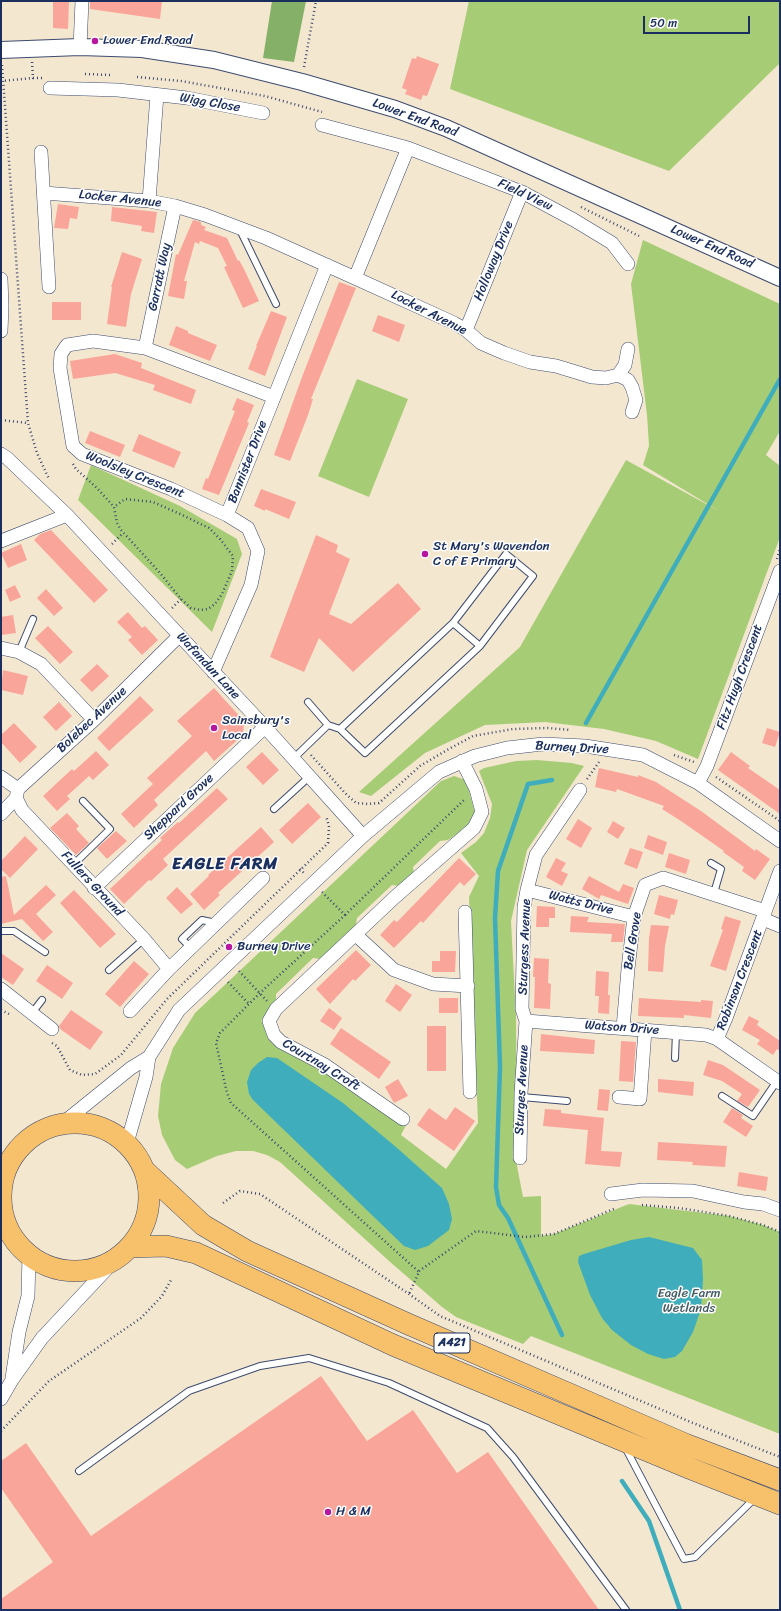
<!DOCTYPE html>
<style>
body{margin:0}
#map{position:relative;width:781px;height:1611px;overflow:hidden;background:#f4e7d0;font-family:Sriracha,sans-serif}
canvas{display:block}
.frame{position:absolute;inset:0;border:2px solid #1b2f5e;pointer-events:none}
.scale{position:absolute;left:643px;top:16px;width:107px;height:18px;box-sizing:border-box;border:2px solid #1b2f5e;border-top:0;padding-left:5px;font-size:12px;line-height:14px;white-space:nowrap;color:#1b2f5e;-webkit-text-stroke:3px #fff;paint-order:stroke}
</style>
<div id="map">
<canvas width="781" height="1611"></canvas>
<div class="frame"></div>
<div class="scale">50 m</div>
</div>
<script>
const ctx = document.querySelector('canvas').getContext('2d');
ctx.lineJoin = 'round';
function fill(path, color) { ctx.fillStyle = color; ctx.fill(path, 'evenodd'); }
const poly = rows => new Path2D(rows.map(r => 'M' + r).join(''));
function strokePath(path, color, width, dash) { ctx.strokeStyle = color; ctx.lineWidth = width; ctx.lineCap = dash ? 'butt' : 'round'; ctx.setLineDash(dash || []); ctx.stroke(path); }
function write(font, color, halo, rows, align = 'center') {
  ctx.font = font + ' Sriracha,sans-serif'; ctx.lineWidth = 3; ctx.setLineDash([]); ctx.textBaseline = 'middle'; ctx.strokeStyle = halo; ctx.fillStyle = color; for (const [text, x, y, turn = 0] of rows) {
    ctx.save(); ctx.translate(x, y); ctx.rotate((+turn || 0) * Math.PI / 180); ctx.textAlign = isNaN(turn) ? turn : align; if (halo) ctx.strokeText(text, 0, 0); ctx.fillText(text, 0, 0); ctx.restore();
  }
}
fill(poly([
 [469,1,780,1,780,63,669,171,450,89],
 [643,240,780,304,780,431,766,455,780,466,780,537,698,759,656,741,604,729,545,722,485,725,425,753,371,796,359,792,520,647,626,460,719,511,643,465,649,446,647,415,631,284],
 [357,379,408,399,369,497,318,476],
 [91,465,180,506,237,539,242,554,212,632,78,500],
 [537,760,572,763,584,766,527,850,511,921,516,1017,517,1166,523,1197,541,1196,541,1236,554,1234,629,1204,729,1216,763,1225,780,1232,780,1434,531,1336,523,1344,456,1317,442,1307,389,1261,280,1162,267,1155,253,1151,236,1151,217,1156,187,1169,175,1160,162,1135,158,1116,161,1084,173,1048,195,1013,441,781,454,776,466,780,475,813,466,828,448,840,440,841,413,867,414,873,399,886,392,885,357,918,355,930,321,959,313,958,276,994,276,1002,261,1021,277,1028,284,1036,349,1074,410,1117,401,1135,446,1169,478,1123,469,897,479,876,461,853,476,842,484,833,490,818,492,804,479,771,484,768,516,761]
]), '#a7cc76');
fill(poly([
 [272,1,306,1,294,62,263,58]
]), '#85b067');
fill(poly([
 [267,1057,277,1058,343,1103,396,1147,442,1188,449,1204,452,1219,449,1230,428,1246,415,1250,404,1246,253,1100,249,1094,247,1082,251,1070,258,1063],
 [649,1237,693,1248,702,1260,703,1280,701,1309,693,1332,682,1351,675,1357,664,1359,648,1354,631,1345,612,1330,602,1318,590,1295,578,1262,579,1256,584,1254,631,1240]
]), '#3fadbb');
strokePath(poly([
 [586,723,780,379],
 [552,780,528,784,498,871,495,918,500,1067,496,1187,499,1205,508,1218,562,1335],
 [622,1481,649,1521,680,1610]
]), '#3fadbb', 4.5);
fill(poly([
 [53,1,69,1,68,29,53,28],
 [90,1,162,1,160,19,90,9],
 [417,56,439,64,427,96,423,95,421,100,405,94,407,90,402,88,412,58,416,59],
 [58,204,79,207,77,219,70,218,68,229,54,228],
 [112,207,157,212,154,233,141,231,142,226,111,221],
 [193,220,201,222,201,225,206,227,204,230,227,238,238,261,239,260,244,269,259,301,243,308,224,267,227,266,218,248,200,241,199,244,195,242,184,281,187,281,184,299,168,296,176,254,178,255],
 [122,252,142,259,131,294,126,327,107,324,112,287,111,287],
 [339,282,356,288,311,399,313,399,308,415,290,461,274,455,302,377],
 [52,302,81,302,81,320,52,320],
 [271,311,287,317,265,376,248,369,257,346,256,346],
 [378,315,405,325,399,342,372,331],
 [176,326,188,331,188,333,217,345,210,361,169,345],
 [115,354,142,363,141,368,196,390,191,404,153,390,155,385,115,373,73,379,70,361],
 [237,398,254,405,247,422,249,423,219,495,202,489,206,478,208,479,235,411,232,410],
 [90,431,125,445,120,457,85,443],
 [139,434,181,452,174,468,132,451],
 [261,489,296,502,289,519,265,509,265,511,254,506],
 [51,530,108,590,94,603,34,540,40,534],
 [316,535,338,545,336,552,350,559,329,614,351,624,398,583,421,609,353,672,319,638,304,672,270,657],
 [21,544,27,560,8,568,1,553],
 [15,585,21,597,10,602,5,590],
 [46,589,63,608,54,616,37,598],
 [128,612,142,628,145,626,158,640,142,655,128,640,132,637,117,622],
 [13,615,16,633,1,635,1,617],
 [48,626,73,652,60,664,35,638],
 [97,664,109,676,92,692,80,680],
 [3,670,28,676,23,695,1,690],
 [214,688,244,721,243,735,214,761,206,751,154,800,158,805,134,828,121,814,153,784,147,778,192,736,177,721],
 [140,696,154,710,109,751,97,738],
 [59,702,72,716,56,731,43,717],
 [14,723,37,747,20,763,1,742,1,735],
 [767,728,780,732,775,747,762,743],
 [96,751,109,765,93,780,89,776,67,796,70,799,57,811,43,796,72,769,74,771],
 [262,752,279,770,263,785,246,767],
 [731,752,750,766,748,768,780,790,780,814,718,770],
 [599,768,638,777,638,775,656,782,701,811,755,851,756,849,770,859,755,880,742,871,744,867,723,852,724,851,681,821,662,809,664,806,617,789,616,792,595,787],
 [217,788,228,799,163,859,168,865,151,881,149,880,124,904,110,889,162,840,160,838,178,822,179,823],
 [308,803,321,817,292,844,279,830],
 [67,813,79,826,76,829,89,843,76,855,50,828],
 [578,819,592,828,581,848,566,839],
 [613,821,625,828,618,839,607,832],
 [261,827,274,842,218,893,220,895,204,910,190,894,209,876,208,875],
 [116,831,127,841,107,859,97,848],
 [648,835,667,842,663,855,644,848],
 [25,836,38,849,10,878,1,869,1,861],
 [630,848,643,852,637,869,624,864],
 [669,853,690,860,686,874,665,867],
 [459,858,476,874,464,886,460,882,423,923,421,921,394,948,380,935,394,920,397,922],
 [556,858,566,863,561,871,568,874,562,886,546,877],
 [6,876,14,915,46,885,56,895,36,914,53,932,43,941,22,919,1,924,1,877],
 [589,876,619,892,623,884,634,888,628,904,601,895,599,899,582,889],
 [177,887,193,904,181,914,166,898],
 [74,890,116,934,100,948,60,903],
 [659,895,678,900,674,915,671,914,670,919,654,914],
 [537,906,555,907,555,918,549,918,549,927,536,927],
 [571,916,589,917,587,922,625,924,623,942,611,942,612,934,570,932],
 [725,916,741,921,726,971,710,966,723,930,721,929],
 [651,925,669,926,665,946,663,972,648,971,649,938],
 [356,950,371,965,355,981,353,979,330,1004,316,989],
 [440,951,456,951,455,972,432,972,432,961,440,961],
 [1,953,24,969,13,985,1,977],
 [534,958,549,959,548,983,551,984,550,1009,534,1008,535,977,533,977],
 [134,961,149,974,120,1007,105,994],
 [47,965,73,983,62,999,36,981],
 [596,971,609,972,608,995,610,995,609,1014,598,1013,599,996,595,996],
 [396,984,412,995,400,1012,385,1001],
 [439,998,458,998,458,1013,439,1013],
 [639,998,701,1002,701,1000,713,1001,711,1018,684,1015,684,1018,638,1016],
 [329,1008,342,1018,334,1030,320,1021],
 [71,1010,103,1032,90,1050,60,1029,59,1026],
 [749,1016,759,1021,757,1025,780,1041,780,1051,777,1049,773,1055,757,1044,760,1040,742,1030],
 [427,1026,446,1026,446,1071,427,1071],
 [341,1028,391,1062,379,1079,330,1044],
 [541,1034,595,1040,594,1054,540,1051],
 [621,1041,636,1042,633,1082,619,1081],
 [708,1060,723,1065,760,1090,748,1107,737,1101,742,1094,722,1081,703,1075],
 [398,1079,408,1096,394,1103,385,1087],
 [658,1079,694,1082,693,1096,658,1092],
 [599,1089,610,1090,608,1111,597,1110],
 [455,1107,475,1121,454,1151,417,1125,429,1108,446,1120],
 [732,1108,743,1115,741,1118,753,1126,746,1137,723,1122],
 [545,1109,561,1110,561,1113,604,1118,601,1151,622,1152,620,1167,585,1164,588,1130,543,1126],
 [658,1142,727,1146,725,1167,692,1165,693,1162,657,1160],
 [739,1172,768,1177,766,1191,737,1186],
 [321,1376,367,1441,413,1410,457,1473,488,1452,599,1610,1,1610,1,1599,53,1562,1,1488,1,1461,26,1443,91,1536]
]), '#faa599');
const service = poly([
 [240,230,276,304],
 [453,623,480,646],
 [19,652,33,619],
 [308,702,328,725,340,729,365,753,480,646,533,576,506,554,453,623,340,729],
 [293,759,328,725],
 [274,809,309,777],
 [711,863,721,869,714,893],
 [73,865,110,829,83,801],
 [1,931,14,931,45,952],
 [191,948,182,939,202,920,216,923],
 [109,970,144,939],
 [32,1013,42,1000],
 [675,1058,676,1032],
 [722,1096,753,1116,777,1081],
 [522,1097,567,1101],
 [625,1447,684,1559,695,1557,755,1498],
 [79,1471,189,1391,260,1366,309,1358,389,1383,487,1428,513,1457,626,1610]
]);
const minor = poly([
 [80,47,82,1],
 [50,88,118,90,187,98,263,113],
 [322,125,408,148,522,192,574,220,612,243,628,264],
 [41,152,49,287],
 [44,193,149,201,175,206,205,215,266,238,355,278,454,323,466,330,481,343,504,353,530,362,556,366,592,377,606,378,618,375,625,365,628,349],
 [149,201,157,95],
 [355,278,408,148],
 [1,279,2,307,1,331],
 [466,330,522,192],
 [145,348,175,206],
 [618,375,628,380,632,387,636,400,632,412],
 [1,454,7,458,67,515],
 [227,515,327,265],
 [1,541,67,515,265,727,363,836],
 [1,648,19,652,41,664,94,720],
 [213,672,251,585,258,551,248,528,227,515,171,489,82,454,73,446,60,368,61,354,67,345,93,341,145,348,274,397],
 [1,777,18,789,94,720,179,636],
 [698,783,707,766,780,571],
 [18,789,16,798,22,810,144,939,169,969],
 [1,814,16,798],
 [94,888,265,727],
 [527,890,634,917],
 [465,912,470,1092],
 [763,919,780,926],
 [356,935,394,970,433,984,468,986],
 [1,989,52,1029],
 [130,1011,169,969,263,878],
 [526,1021,706,1035,717,1039,780,1083],
 [623,1028,628,969,634,917,645,885,663,878,765,911],
 [717,1039,726,1018,780,871],
 [619,1097,640,1099,645,1030],
 [403,1119,325,1065,281,1042,274,1035,269,1021,276,1009,395,897,474,828,482,812,476,789,462,761],
 [63,1123,131,1068,149,1057,179,1010,363,836,439,772,475,756,507,748,543,744,585,746,643,755,698,783,780,841],
 [127,1143,146,1077,149,1057],
 [520,1158,521,1093,526,1021,522,1009,524,907,527,890,536,855,580,790],
 [611,1194,643,1190,693,1191,744,1202,763,1204,780,1210],
 [12,1378,19,1332,28,1296,29,1255],
 [1,1399,12,1380,42,1338,117,1258]
]);
const tertiary = poly([
 [1,50,80,47,142,49,214,60,302,82,395,109,446,128,780,278]
]);
const trunk = poly([
 '1 1197a74 74 0 1 1 148 0a74 74 0 1 1-148 0Z',
 [145,1171,203,1225,247,1251,408,1324,685,1444,780,1480],
 [130,1247,166,1246,196,1253,393,1345,689,1468,780,1504]
]);
strokePath(service, '#3c4b6f', 8);
strokePath(minor, '#3c4b6f', 14);
strokePath(tertiary, '#3c4b6f', 18);
strokePath(trunk, '#3c4b6f', 22);
strokePath(poly([
 [32,62,33,78,42,78],
 [2,65,28,423,37,453,49,479],
 [304,67,316,1],
 [85,74,110,75],
 [137,77,181,81,265,96,322,112],
 [1,81,33,78],
 [581,207,639,236],
 [1,420,28,423],
 [73,464,76,469,98,489,114,507,117,523,121,530,160,573,181,599,191,608,200,610,208,609,215,604,222,594,232,571,233,556,220,539,209,528,180,514,153,502,125,499,114,507],
 [112,544,123,533],
 [777,559,780,549],
 [172,608,181,599],
 [311,755,345,793,356,803,368,804,379,803,420,766,447,750,473,736,513,729,548,728,571,730],
 [674,755,694,762],
 [716,777,780,821],
 [587,779,599,762],
 [300,869,305,874],
 [322,892,345,915,261,992,220,1033,216,1043,227,1093,231,1103,419,1272,409,1294],
 [345,915,465,799],
 [239,971,267,1001],
 [228,982,250,1005],
 [1,1010,9,1014],
 [52,1043,57,1046,70,1070,82,1075,95,1074,121,1055,167,999,328,843,329,826,326,816],
 [223,1203,240,1191,260,1194,409,1294,440,1316,693,1423,780,1457],
 [642,1205,679,1208,729,1216,763,1225,780,1232],
 [419,1271,476,1231,525,1237,554,1234,616,1208],
 [1,1431,49,1381,141,1318,162,1296,171,1280]
]), '#3c4b6f', 2.5, [1, 3]);
strokePath(service, '#fff', 6);
strokePath(minor, '#fff', 13);
strokePath(tertiary, '#fff', 16);
strokePath(trunk, '#f7c06b', 21);
for (const [x, y, r, color] of [
 [95,41,4,"#b5179e"],
 [425,554,4,"#b5179e"],
 [214,728,4,"#b5179e"],
 [229,947,4,"#b5179e"],
 [328,1512,4,"#b5179e"]
]) { const dot = new Path2D(); dot.arc(x, y, r, 0, 2 * Math.PI); ctx.fillStyle = color; ctx.fill(dot); strokePath(dot, '#fff', 1.5); }
for (const [x, y, w] of [
 [452,1343,36]
]) { const box = new Path2D(); box.roundRect(x - w / 2, y - 10, w, 20, 3); ctx.fillStyle = '#fff'; ctx.fill(box); strokePath(box, '#1b2f5e', 1); }
write('bold 12px', '#1b2f5e', null, [
 ["A421",452,1343]
]);
write('13px', '#1b2f5e', '#fff', [
 ["Lower End Road",103,41],
 ["St Mary's Wavendon",433,547],
 ["C of E Primary",433,562],
 ["Sainsbury's",222,721],
 ["Local",222,736],
 ["Burney Drive",237,947],
 ["H & M",336,1512]
], 'left');
write('13px', '#1b2f5e', '#fff', [
 ["Wigg Close",210,103,10],
 ["Lower End Road",415,118,20],
 ["Field View",525,195,25],
 ["Locker Avenue",120,199,6],
 ["Lower End Road",712,247,24],
 ["Holloway Drive",494,261,-68],
 ["Garratt Way",160,277,-78],
 ["Locker Avenue",429,313,27],
 ["Bannister Drive",248,462,-69],
 ["Woolsley Crescent",135,475,22],
 ["Wafandun Lane",208,666,47],
 ["Fitz Hugh Crescent",740,677,-70],
 ["Bolebec Avenue",92,720,-43],
 ["Burney Drive",572,748,3],
 ["Sheppard Grove",179,807,-43],
 ["Fullers Ground",92,884,47],
 ["Watts Drive",581,903,14],
 ["Bell Grove",633,941,-81],
 ["Sturgess Avenue",525,947,-88],
 ["Robinson Crescent",740,980,-69],
 ["Watson Drive",622,1028,4],
 ["Courtnay Croft",321,1065,31],
 ["Sturges Avenue",522,1090,-87]
]);
write('13px', '#455e65', '#fff', [
 ["Eagle Farm",689,1294],
 ["Wetlands",689,1309]
]);
ctx.letterSpacing = '1px';
write('bold 17px', '#1b2f5e', '#fff', [
 ["EAGLE FARM",225,865]
]);
ctx.letterSpacing = '0px';
</script>
